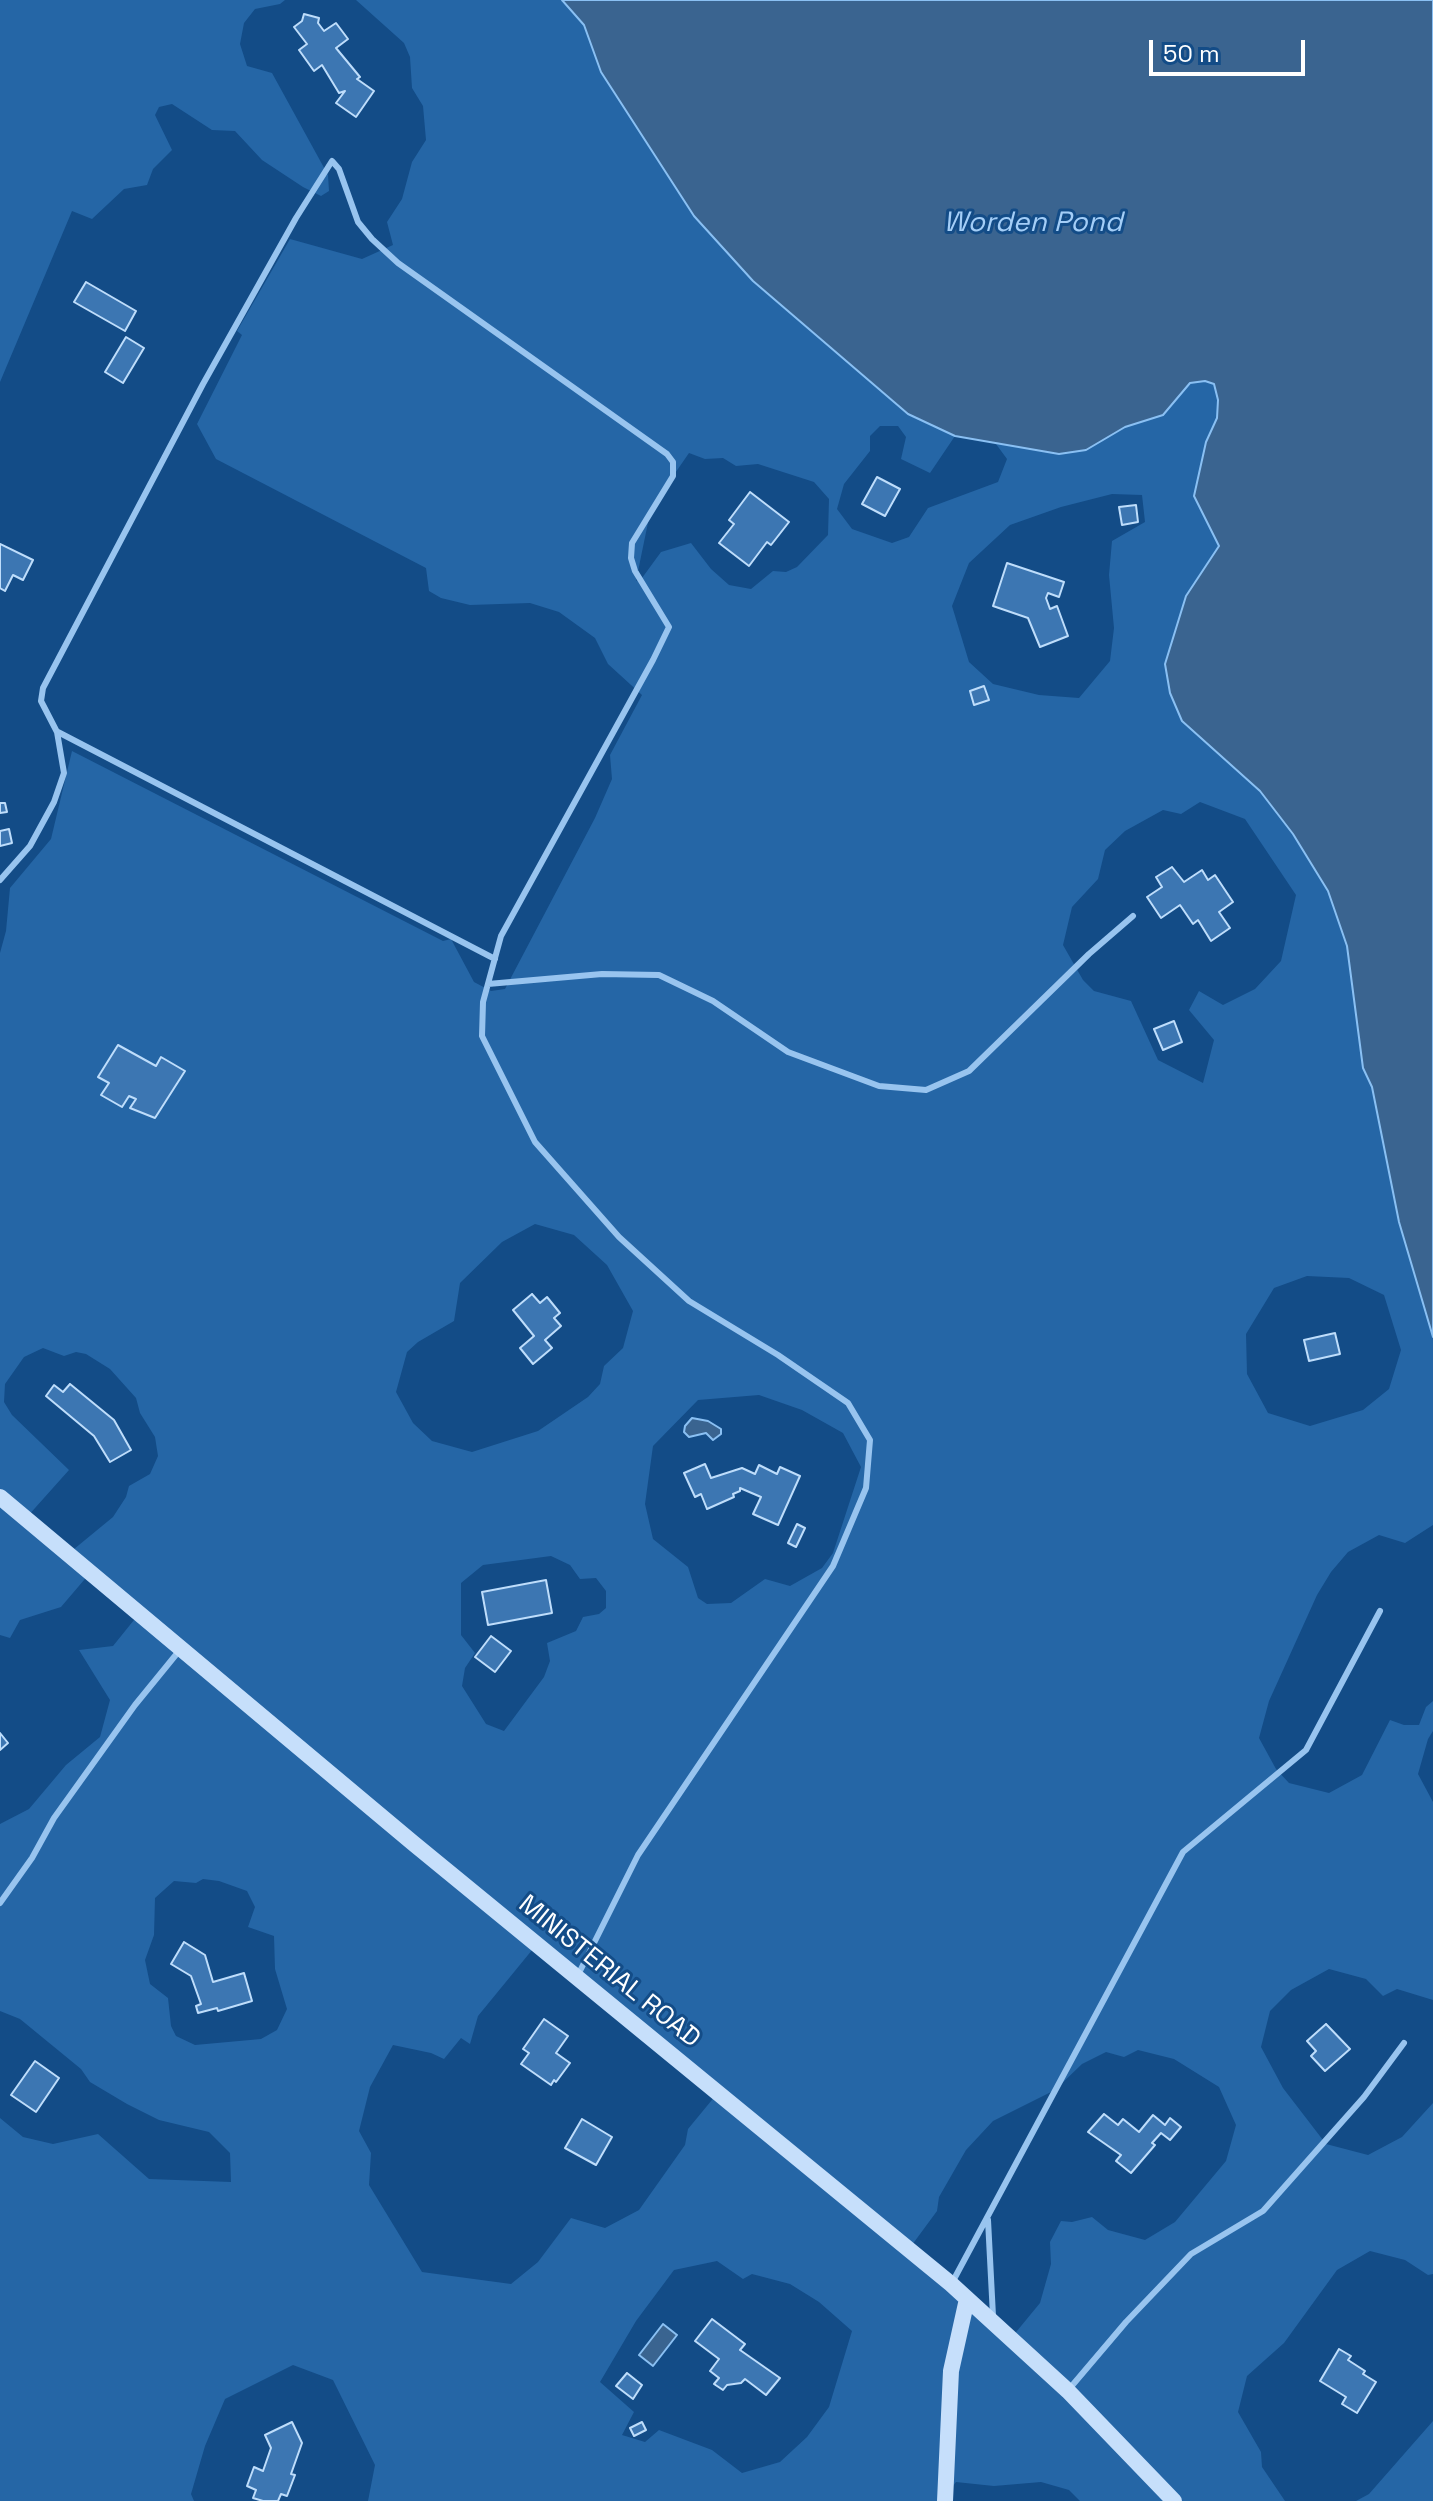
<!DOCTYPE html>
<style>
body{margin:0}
#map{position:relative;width:1433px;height:2501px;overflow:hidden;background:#134c87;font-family:"Space Grotesk",sans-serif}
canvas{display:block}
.scale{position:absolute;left:1149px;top:40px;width:156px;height:36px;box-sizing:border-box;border:4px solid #fff;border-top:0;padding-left:10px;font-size:24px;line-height:28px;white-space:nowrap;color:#fff;-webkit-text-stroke:6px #134c87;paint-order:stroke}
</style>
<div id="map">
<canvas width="1433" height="2501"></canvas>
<div class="scale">50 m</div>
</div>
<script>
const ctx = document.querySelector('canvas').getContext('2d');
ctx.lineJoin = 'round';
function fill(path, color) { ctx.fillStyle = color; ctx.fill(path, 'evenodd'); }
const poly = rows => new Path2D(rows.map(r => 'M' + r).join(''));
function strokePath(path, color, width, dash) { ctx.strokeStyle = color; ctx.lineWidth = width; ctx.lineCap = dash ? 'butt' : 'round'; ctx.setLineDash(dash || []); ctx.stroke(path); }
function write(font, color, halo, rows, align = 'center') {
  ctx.font = font + ' "Space Grotesk",sans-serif'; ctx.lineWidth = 6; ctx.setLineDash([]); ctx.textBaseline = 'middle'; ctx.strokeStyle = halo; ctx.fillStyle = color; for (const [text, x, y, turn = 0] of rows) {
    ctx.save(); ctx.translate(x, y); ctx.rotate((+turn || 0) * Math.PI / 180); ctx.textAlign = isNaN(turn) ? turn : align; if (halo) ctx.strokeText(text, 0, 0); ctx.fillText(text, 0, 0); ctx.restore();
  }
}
fill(poly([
 [0,0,285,0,280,4,255,9,244,23,240,44,247,66,272,73,328,175,329,191,321,196,303,187,262,160,235,131,212,130,172,104,159,107,155,115,172,150,153,169,147,185,124,189,92,219,72,211,0,382],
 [356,0,562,0,584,25,601,72,694,216,753,281,908,414,955,436,930,473,901,459,906,437,898,426,880,426,870,436,870,451,844,484,837,509,852,529,892,543,909,537,928,508,998,482,1007,459,996,444,1085,450,1125,427,1163,415,1190,383,1205,381,1214,384,1218,400,1217,418,1206,442,1194,496,1219,546,1186,596,1165,664,1182,721,1260,791,1293,834,1328,891,1347,946,1363,1068,1372,1087,1399,1222,1433,1337,1433,1525,1405,1543,1379,1535,1348,1552,1331,1572,1317,1595,1269,1701,1259,1738,1276,1769,1289,1783,1329,1793,1362,1775,1390,1720,1404,1725,1419,1725,1426,1707,1433,1701,1433,1731,1428,1739,1418,1774,1433,1802,1433,2000,1397,1989,1383,1996,1366,1979,1329,1969,1291,1990,1270,2011,1261,2047,1283,2088,1326,2144,1368,2155,1402,2137,1433,2103,1433,2274,1428,2275,1405,2260,1370,2251,1337,2270,1284,2343,1247,2376,1238,2412,1261,2452,1262,2467,1285,2501,1080,2501,1069,2490,1041,2482,994,2486,956,2482,953,2486,951,2501,368,2501,375,2465,333,2380,293,2365,225,2399,205,2446,191,2494,194,2501,0,2501,0,2118,23,2137,53,2144,98,2134,149,2179,231,2182,230,2153,209,2132,159,2120,127,2104,90,2082,81,2069,20,2019,0,2011,0,1824,29,1809,66,1765,100,1737,110,1700,79,1650,113,1646,138,1615,90,1573,61,1607,20,1620,10,1638,0,1635,0,953,6,931,10,888,51,839,72,751,443,941,451,939,474,982,491,991,505,989,595,818,612,779,610,755,642,695,608,664,595,638,559,612,530,603,470,605,441,598,429,591,426,568,216,459,197,424,242,335,237,331,290,239,362,259,393,245,387,222,402,199,412,162,426,140,423,106,412,88,410,57,404,43],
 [689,453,705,459,723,458,736,466,758,464,814,482,829,499,828,535,797,567,786,572,773,571,751,589,729,585,711,569,691,543,661,552,642,578,636,581,651,508],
 [1112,494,1142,495,1145,522,1112,541,1109,575,1114,628,1110,661,1079,698,1039,695,993,684,969,662,952,606,969,563,1010,525,1061,507],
 [1200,802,1245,819,1296,895,1281,961,1255,989,1223,1005,1199,991,1189,1010,1214,1040,1203,1083,1158,1060,1131,1001,1094,991,1083,980,1063,945,1072,907,1098,879,1105,850,1125,831,1163,810,1181,814],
 [535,1224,574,1235,607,1265,633,1311,623,1348,604,1366,600,1384,588,1397,538,1431,472,1452,432,1441,413,1423,396,1392,407,1352,418,1342,454,1321,460,1283,502,1242],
 [1307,1276,1349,1278,1384,1295,1401,1350,1389,1389,1363,1410,1310,1426,1268,1413,1247,1374,1246,1334,1274,1288],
 [43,1348,64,1356,76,1352,86,1354,110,1369,136,1398,140,1413,155,1437,158,1456,150,1474,129,1486,126,1497,113,1517,68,1554,27,1517,69,1470,12,1415,4,1402,5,1384,24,1357],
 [759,1395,802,1410,843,1433,861,1467,833,1553,822,1568,790,1586,765,1579,731,1603,707,1604,698,1598,688,1567,653,1539,645,1504,653,1446,698,1400],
 [551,1556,570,1565,580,1579,596,1578,606,1591,606,1608,599,1614,583,1617,576,1631,547,1643,550,1661,544,1677,504,1731,486,1724,462,1686,465,1668,475,1653,461,1635,461,1583,483,1565],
 [203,1879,219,1881,247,1891,255,1907,248,1927,274,1936,275,1969,287,2009,277,2030,261,2039,195,2045,176,2036,171,2026,168,1998,150,1984,145,1960,154,1935,155,1898,174,1881,196,1883],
 [537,1944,716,2095,688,2129,685,2145,639,2210,605,2228,571,2218,538,2262,511,2284,422,2272,369,2185,371,2153,359,2131,370,2087,393,2045,431,2053,444,2059,461,2038,470,2044,478,2016],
 [1138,2050,1174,2059,1219,2087,1236,2125,1226,2161,1175,2222,1145,2240,1108,2230,1092,2217,1072,2222,1061,2221,1050,2242,1051,2264,1040,2303,1012,2337,909,2249,937,2211,939,2197,966,2150,993,2121,1055,2090,1082,2064,1106,2052,1124,2057],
 [717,2261,743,2279,752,2274,790,2284,819,2302,852,2331,829,2407,807,2437,780,2462,742,2473,712,2450,659,2430,645,2442,622,2435,634,2412,600,2382,636,2321,674,2270],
 [1433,2421,1433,2501,1356,2501,1369,2494]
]), '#2566a6');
const water = poly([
 [562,0,1433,0,1433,1337,1399,1222,1372,1087,1363,1068,1347,946,1328,891,1293,834,1260,791,1182,721,1170,693,1165,664,1186,596,1219,546,1194,496,1206,442,1217,418,1218,400,1214,384,1205,381,1190,383,1163,415,1125,427,1086,450,1059,454,955,436,908,414,753,281,694,216,601,72,584,25,562,0],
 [692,1418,708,1421,721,1429,721,1434,713,1440,706,1433,689,1437,684,1432,685,1426,692,1418],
 [663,2324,677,2335,653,2366,639,2355,663,2324]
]);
fill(water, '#3a6490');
strokePath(water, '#8ac0f3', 2);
const building = poly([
 [304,14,319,18,318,23,324,31,336,23,348,39,336,48,360,77,357,79,374,91,356,117,336,103,345,91,339,93,322,65,314,71,299,50,307,44,294,27,302,21,304,14],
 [86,282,136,311,125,331,74,302,86,282],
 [126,337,144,348,123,383,105,372,126,337],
 [877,477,900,489,885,516,862,504,877,477],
 [750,492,789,522,771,545,767,542,749,566,719,543,734,524,729,520,750,492],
 [1136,505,1138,522,1122,525,1119,507,1136,505],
 [0,544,33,560,23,580,13,575,5,591,0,588,0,544],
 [1007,563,1064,582,1059,597,1048,593,1046,598,1050,609,1057,606,1068,636,1040,647,1028,618,993,606,1007,563],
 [984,686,989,700,974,705,970,691,984,686],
 [0,803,5,803,7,812,0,813,0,803],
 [9,829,12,843,0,846,0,831,9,829],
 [1172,867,1184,882,1202,870,1208,880,1215,875,1233,902,1219,912,1230,928,1211,941,1198,920,1193,924,1180,905,1161,918,1147,897,1162,887,1156,877,1172,867],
 [1174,1021,1182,1042,1163,1050,1154,1029,1174,1021],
 [118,1045,156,1066,161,1057,185,1071,155,1118,130,1108,136,1099,129,1096,122,1107,101,1095,109,1083,98,1077,118,1045],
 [532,1294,540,1303,547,1297,560,1313,554,1318,561,1326,545,1340,552,1348,533,1364,520,1348,534,1336,513,1310,532,1294],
 [1335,1333,1340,1354,1309,1361,1304,1340,1335,1333],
 [70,1384,114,1420,131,1450,110,1462,94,1436,46,1396,54,1385,63,1392,70,1384],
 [705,1464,711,1478,742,1468,755,1474,759,1465,777,1474,780,1467,800,1476,778,1525,753,1514,761,1497,740,1488,740,1491,733,1494,734,1497,707,1509,701,1494,695,1497,684,1473,705,1464],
 [797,1524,805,1528,796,1547,788,1543,797,1524],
 [546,1580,552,1613,488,1625,482,1592,546,1580],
 [491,1636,511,1651,495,1672,475,1657,491,1636],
 [0,1733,8,1743,0,1750,0,1733],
 [184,1942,205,1955,213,1982,244,1973,252,2001,218,2011,217,2008,198,2013,196,2006,201,2004,191,1976,171,1964,184,1942],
 [544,2019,568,2036,556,2053,570,2063,556,2082,554,2080,551,2085,521,2064,529,2053,523,2049,544,2019],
 [1326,2024,1350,2049,1325,2071,1311,2056,1316,2051,1307,2041,1326,2024],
 [35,2061,59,2078,36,2112,11,2095,35,2061],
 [1104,2114,1118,2125,1123,2119,1139,2132,1153,2115,1165,2125,1170,2118,1181,2127,1170,2140,1161,2133,1152,2143,1155,2145,1131,2173,1116,2161,1121,2155,1088,2132,1104,2114],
 [582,2119,612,2137,596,2165,565,2148,582,2119],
 [712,2319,745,2344,740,2350,780,2378,766,2395,745,2379,741,2383,727,2385,723,2390,714,2384,719,2378,710,2371,719,2359,695,2341,712,2319],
 [1339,2349,1351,2356,1348,2360,1365,2371,1363,2374,1376,2382,1357,2413,1342,2404,1346,2397,1320,2381,1339,2349],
 [627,2373,642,2385,633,2399,616,2386,627,2373],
 [292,2422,302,2443,291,2474,295,2475,287,2496,281,2494,278,2501,263,2501,253,2498,256,2490,247,2486,254,2467,263,2471,271,2448,265,2435,292,2422],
 [642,2422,646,2430,634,2436,630,2428,642,2422]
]);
fill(building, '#3c76b2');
strokePath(building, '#beddfb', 2);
strokePath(poly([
 [58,732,495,959],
 [0,880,30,846,54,802,64,773,57,732,41,701,43,688,203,384,296,218,332,161,339,169,358,222,372,239,398,263,667,454,673,462,673,476,632,543,631,558,635,571,669,627,653,660,501,936,483,1002,482,1036,535,1142,619,1237,689,1301,778,1355,848,1403,870,1440,866,1488,833,1566,638,1855,577,1977],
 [488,984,602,974,659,975,713,1001,788,1052,879,1086,926,1090,969,1071,1089,954,1133,916],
 [0,1903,32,1858,54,1818,135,1705,179,1651],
 [988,2220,993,2316],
 [953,2281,1183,1852,1306,1750,1380,1611],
 [1070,2388,1126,2322,1191,2254,1263,2211,1364,2097,1404,2043]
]), '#98c4ef', 6);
strokePath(poly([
 [0,1497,413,1843,951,2284,1068,2391,1174,2501],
 [945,2501,951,2371,967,2299]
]), '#c6dffb', 16);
write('26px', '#fff', '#134c87', [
 ["MINISTERIAL ROAD",609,1972,39]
]);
write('italic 28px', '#a4cef7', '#134c87', [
 ["Worden Pond",1033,223]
]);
</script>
